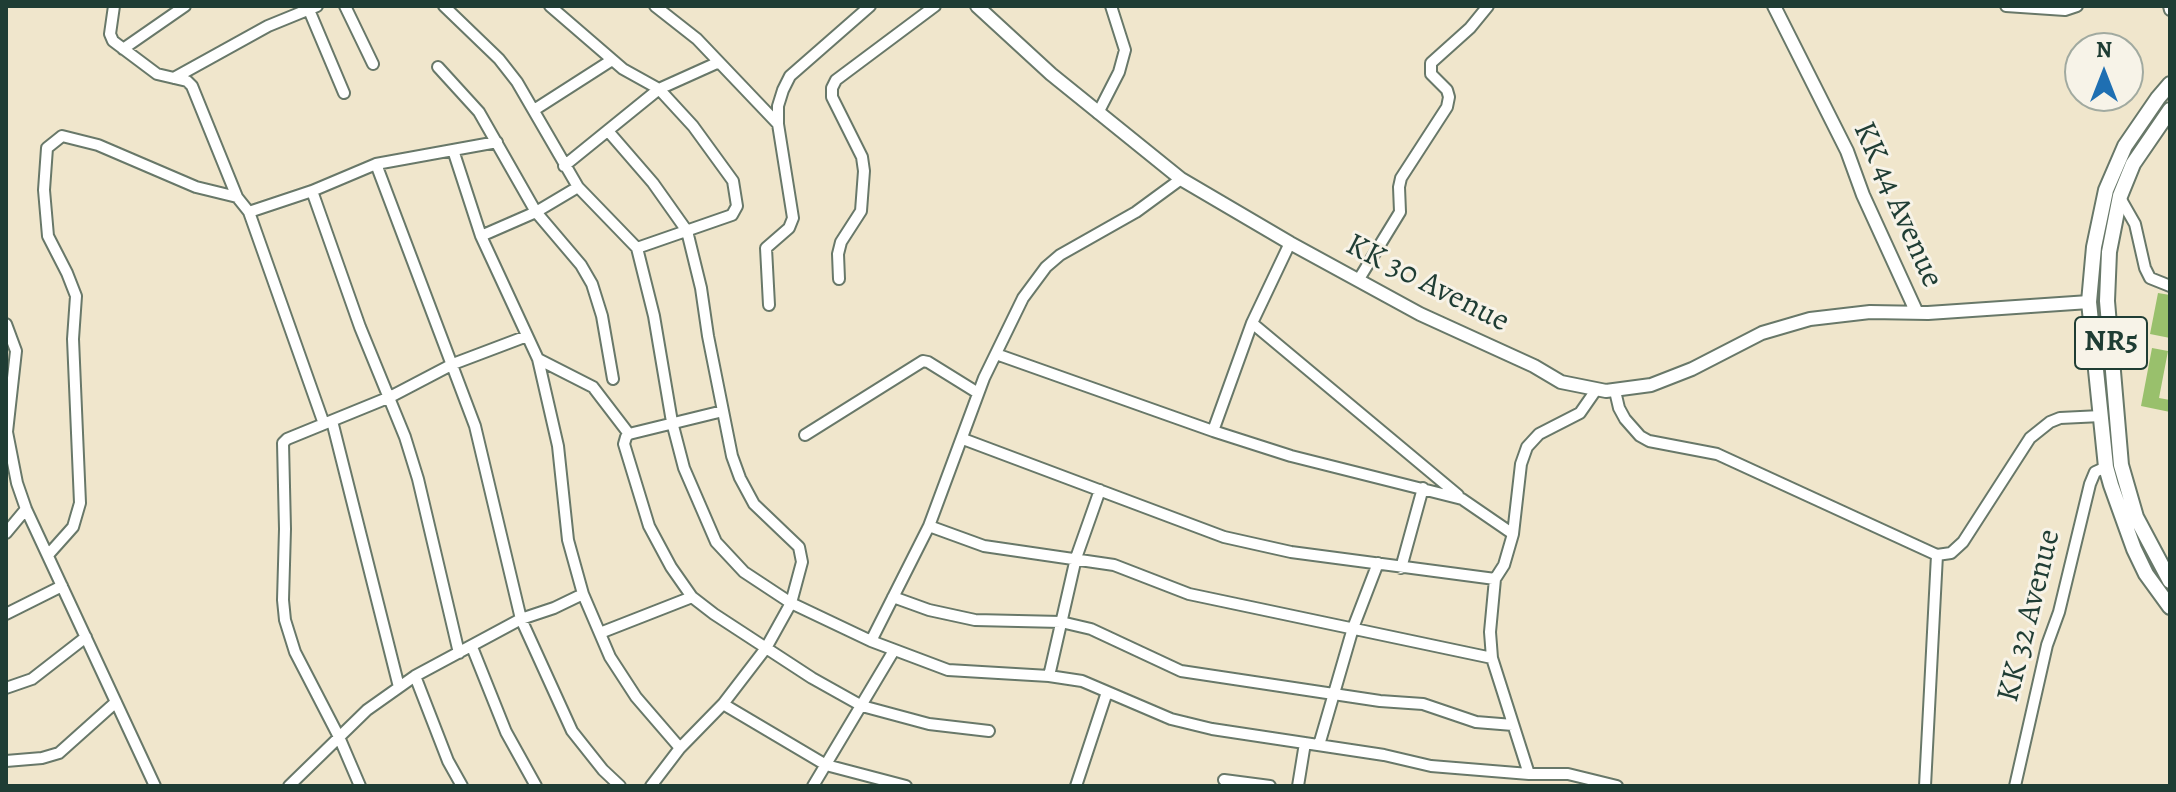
<!DOCTYPE html>
<style>
body{margin:0}
#map{position:relative;width:2176px;height:792px;overflow:hidden;background:#f0e6cc;font-family:Alegreya,serif}
canvas{display:block}
.frame{position:absolute;inset:0;border:8px solid #1f3d34;pointer-events:none}
.north{position:absolute;left:2064px;top:32px;width:80px;height:80px;box-sizing:border-box;background:#f7f3e8;border:2px solid #a1aaa0;border-radius:50%;rotate:0deg;font-size:22px;font-weight:700;line-height:32px;text-align:center;color:#1f3d34}
.north::after{content:'';display:block;margin:auto;width:28px;height:36px;background:#1f6fb2;clip-path:polygon(50% 0,100% 100%,50% 72%,0 100%)}
</style>
<div id="map">
<canvas width="2176" height="792"></canvas>
<div class="frame"></div>
<div class="north">N</div>
</div>
<script>
const ctx = document.querySelector('canvas').getContext('2d');
ctx.lineJoin = 'round';
function fill(path, color) { ctx.fillStyle = color; ctx.fill(path, 'evenodd'); }
const poly = rows => new Path2D(rows.map(r => 'M' + r).join(''));
function strokePath(path, color, width, dash) { ctx.strokeStyle = color; ctx.lineWidth = width; ctx.lineCap = dash ? 'butt' : 'round'; ctx.setLineDash(dash || []); ctx.stroke(path); }
function write(font, color, halo, rows, align = 'center') {
  ctx.font = font + ' Alegreya,serif'; ctx.lineWidth = 6; ctx.setLineDash([]); ctx.textBaseline = 'middle'; ctx.strokeStyle = halo; ctx.fillStyle = color; for (const [text, x, y, turn = 0] of rows) {
    ctx.save(); ctx.translate(x, y); ctx.rotate((+turn || 0) * Math.PI / 180); ctx.textAlign = isNaN(turn) ? turn : align; if (halo) ctx.strokeText(text, 0, 0); ctx.fillText(text, 0, 0); ctx.restore();
  }
}
fill(poly([
 [2158,293,2170,295,2170,338,2150,334],
 [2152,348,2168,351,2159,398,2170,400,2170,412,2141,406]
]), '#99c06c');
const minor = poly([
 [114,6,110,34,113,41,157,74,187,81,192,86,237,197,249,212,324,424],
 [345,6,373,64],
 [444,6,499,59,517,82,578,187,637,248,654,316,672,422,684,468,716,542,744,572,791,603,871,641,948,670,1049,676,1082,681,1171,719,1212,729,1384,755,1431,766,1529,774,1568,774,1617,786],
 [550,6,623,69,659,89,693,126,733,181,737,206,732,215,637,248],
 [655,6,697,39,778,124],
 [2006,6,2065,10,2077,6],
 [2169,6,2170,10],
 [309,10,344,93],
 [123,49,185,6],
 [438,67,479,112,536,212,581,265,592,284,602,316,613,379],
 [174,78,268,26,317,6],
 [534,110,612,60],
 [1098,113,1119,72,1125,50,1111,6],
 [608,131,653,183,687,231,701,288,708,336,732,456,740,478,754,504,799,547,802,562,791,603,766,648,723,704,680,748,651,786],
 [453,150,481,236,538,359,558,446,568,540,583,594,610,657,636,697,680,748],
 [376,164,475,426,521,619,572,731,603,770,620,786],
 [564,166,659,89,719,62],
 [312,191,360,327,405,437,418,479,459,653],
 [2119,196,2135,224,2145,268,2150,278,2170,286],
 [249,212,312,191,376,164,497,142],
 [481,236,536,212,578,187],
 [839,279,838,254,841,242,861,211,864,171,862,157,832,97,832,88,836,80,935,6],
 [1359,279,1400,212,1399,187,1401,178,1447,107,1449,97,1447,90,1431,74,1431,63,1470,28,1488,6],
 [769,305,766,248,789,228,793,218,778,124,778,106,783,90,790,76,870,6],
 [1252,323,1458,495],
 [6,324,16,351,7,432,17,483,26,509,155,786],
 [996,354,1213,431,1291,456,1462,499,1513,534],
 [538,359,593,387,629,434],
 [1615,391,1619,408,1625,419,1640,436,1649,441,1717,454,1937,555,1951,553,1963,542,2030,438,2050,422,2060,418,2101,416],
 [723,411,629,434,626,437,624,444,649,526,671,567,692,597,714,614,812,678,862,706,929,724,989,731],
 [332,421,399,687],
 [1213,431,1252,323,1290,243],
 [805,435,923,361,928,362,978,393],
 [963,439,1224,537,1291,552,1495,579],
 [929,526,984,546,1114,565,1189,594,1492,658],
 [6,533,26,509],
 [48,555,73,527,80,503,73,339,76,296,67,273,48,236,44,190,47,148,62,136,98,145,196,187,237,197],
 [1401,568,1423,488],
 [893,597,929,610,975,620,1061,622,1091,629,1181,671,1380,701,1423,704,1476,722,1513,725],
 [6,614,62,586],
 [600,633,692,597],
 [871,641,929,526,984,378,1023,298,1046,267,1060,255,1136,212,1181,179],
 [472,647,506,732,536,786],
 [415,676,448,761,462,786],
 [1049,676,1076,558,1100,490],
 [6,688,32,679,86,637],
 [723,704,826,765,906,786],
 [1319,745,1353,628,1378,563],
 [6,761,42,758,59,753,116,702],
 [1529,774,1492,658,1490,632,1495,579,1504,565,1513,534,1521,464,1527,447,1539,434,1580,413,1596,390],
 [1224,780,1270,786],
 [289,786,367,710,415,676,521,619,554,608,583,594],
 [360,786,339,737,295,652,285,620,283,600,285,529,283,443,287,439,390,397,453,364,527,336],
 [813,786,893,652],
 [1076,786,1107,692],
 [1298,786,1305,743],
 [1925,786,1937,555],
 [2015,786,2047,645,2059,612,2090,484,2095,472,2106,467]
]);
const major = poly([
 [977,6,1051,74,1181,179,1290,243,1420,314,1534,366,1561,382,1606,391,1651,385,1692,369,1762,333,1810,319,1870,312,1928,313,2089,302],
 [1774,6,1847,151,1863,195,1917,313]
]);
const highway = poly([
 [2170,84,2158,98,2125,146,2106,190,2094,247,2089,302,2106,467,2111,485,2134,549,2146,574,2170,607],
 [2170,110,2133,164,2120,196,2109,252,2107,301,2121,465,2136,517,2170,581]
]);
strokePath(minor, '#687869', 14);
strokePath(major, '#687869', 16);
strokePath(highway, '#687869', 18);
strokePath(minor, '#fff', 10);
strokePath(major, '#fff', 12);
strokePath(highway, '#fff', 14);
for (const [x, y, w] of [
 [2111,343,72]
]) { const box = new Path2D(); box.roundRect(x - w / 2, y - 26, w, 52, 6); ctx.fillStyle = '#f7f3e8'; ctx.fill(box); strokePath(box, '#1f3d34', 2); }
write('bold 30px', '#1f3d34', null, [
 ["NR5",2111,343]
]);
write('32px', '#1f3d34', '#f7f3e8', [
 ["KK 44 Avenue",1897,205,66],
 ["KK 30 Avenue",1427,284,27],
 ["KK 32 Avenue",2030,616,-76]
]);
</script>
